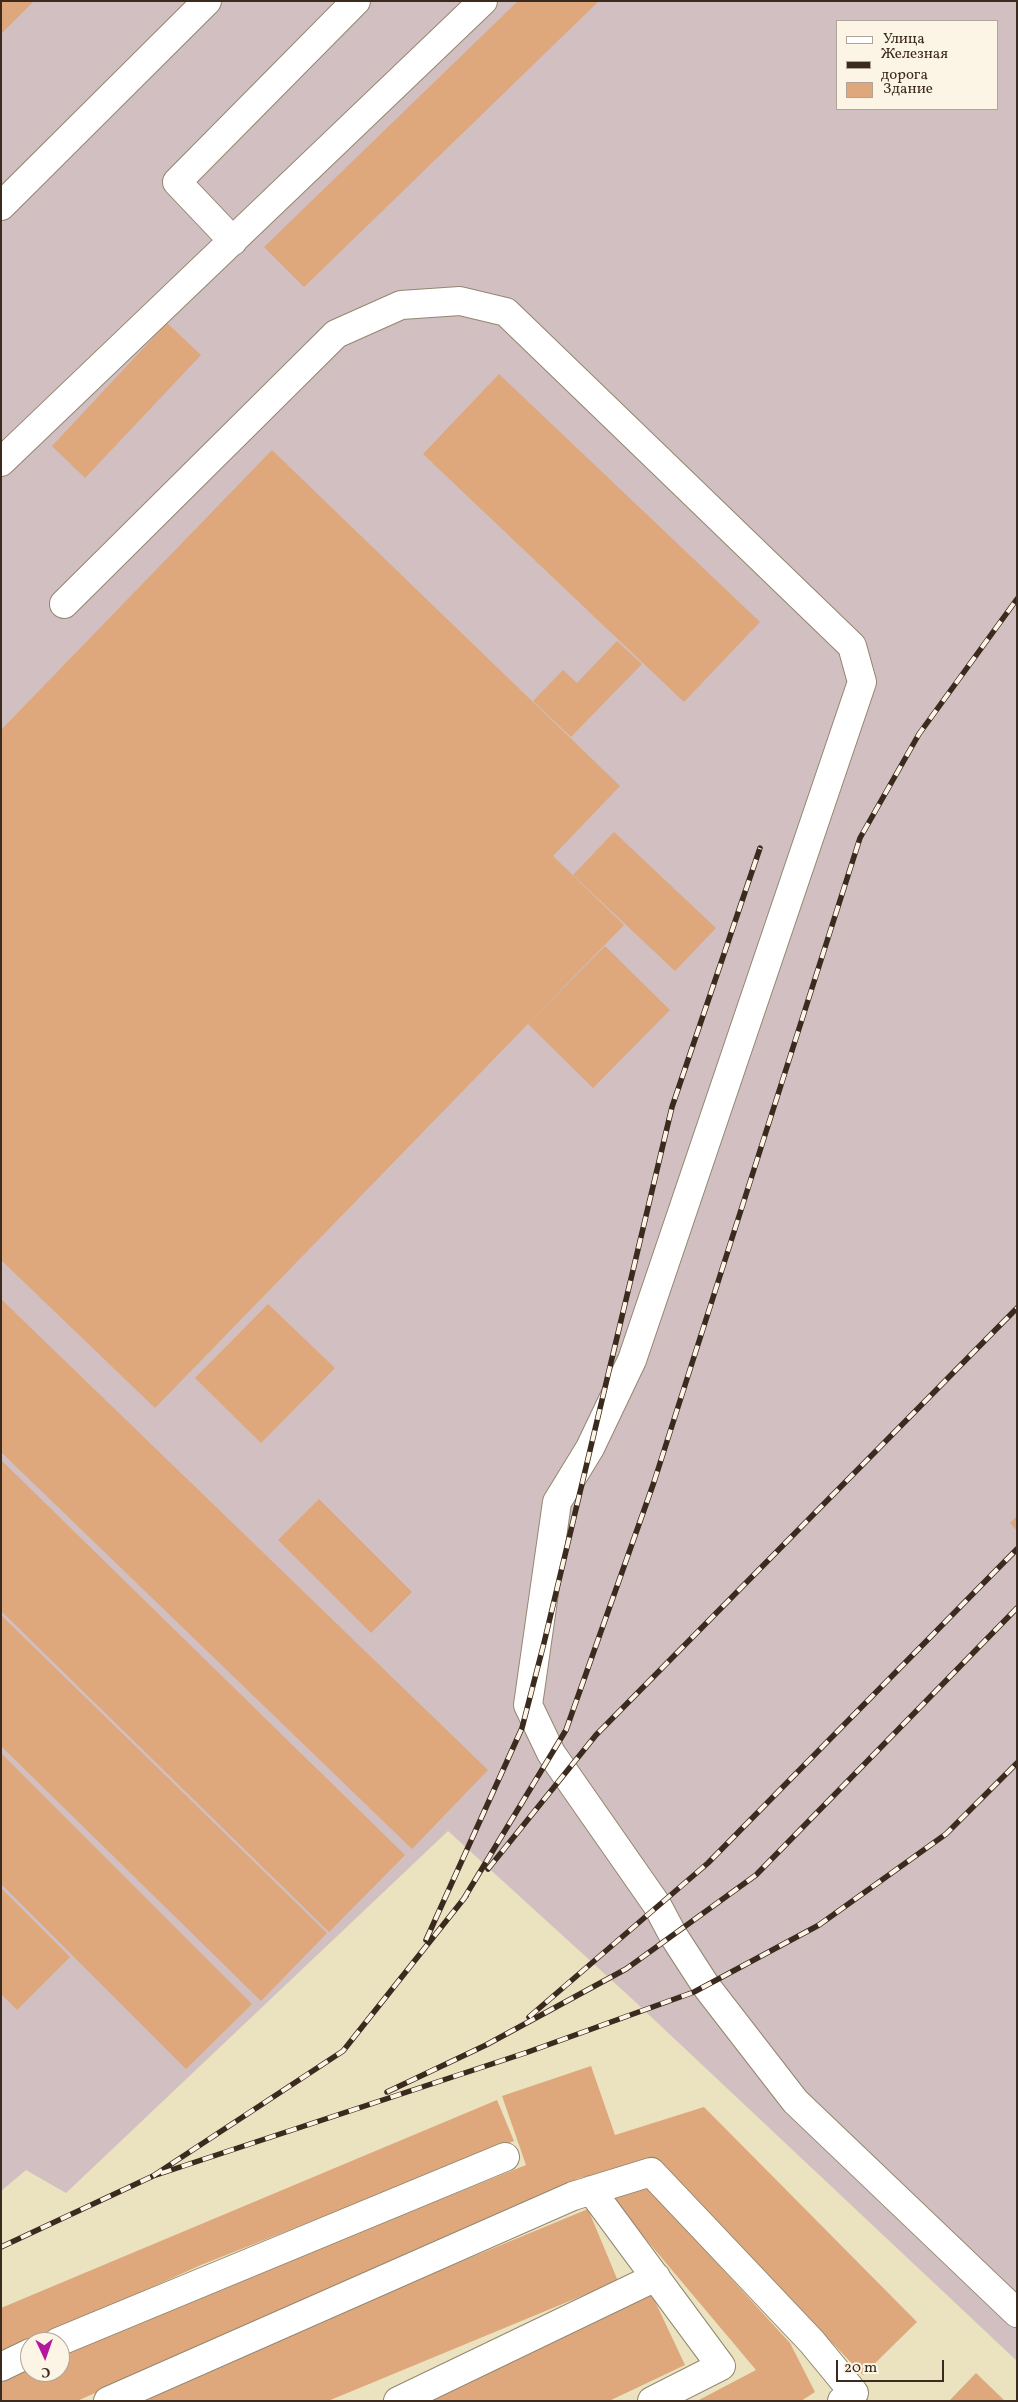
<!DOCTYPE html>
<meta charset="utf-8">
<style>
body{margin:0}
#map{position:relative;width:1018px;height:2402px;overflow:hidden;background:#ebe2c0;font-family:Vollkorn,serif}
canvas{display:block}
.frame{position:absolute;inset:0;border:2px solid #3b2a1e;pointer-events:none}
.legend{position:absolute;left:836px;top:20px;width:162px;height:90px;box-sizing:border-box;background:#fcf5e5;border:1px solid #afa495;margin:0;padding:6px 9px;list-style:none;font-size:15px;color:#3b2a1e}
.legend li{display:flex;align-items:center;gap:10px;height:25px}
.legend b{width:25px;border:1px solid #afa495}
.north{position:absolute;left:20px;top:2332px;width:50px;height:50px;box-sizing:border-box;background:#fcf5e5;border:1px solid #afa495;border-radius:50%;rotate:177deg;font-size:14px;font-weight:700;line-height:20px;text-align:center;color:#3b2a1e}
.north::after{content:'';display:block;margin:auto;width:18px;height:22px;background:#b5179e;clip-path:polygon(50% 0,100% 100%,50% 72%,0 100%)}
.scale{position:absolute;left:836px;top:2360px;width:108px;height:22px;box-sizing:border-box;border:2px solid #3b2a1e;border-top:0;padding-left:6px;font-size:15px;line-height:18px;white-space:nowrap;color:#3b2a1e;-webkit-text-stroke:4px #fcf5e5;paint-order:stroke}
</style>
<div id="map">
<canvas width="1018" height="2402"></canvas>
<div class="frame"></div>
<ul class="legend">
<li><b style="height:6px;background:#fff"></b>Улица</li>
<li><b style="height:6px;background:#3b2a1e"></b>Железная дорога</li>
<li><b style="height:14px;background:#dea87c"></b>Здание</li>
</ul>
<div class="north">С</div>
<div class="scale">20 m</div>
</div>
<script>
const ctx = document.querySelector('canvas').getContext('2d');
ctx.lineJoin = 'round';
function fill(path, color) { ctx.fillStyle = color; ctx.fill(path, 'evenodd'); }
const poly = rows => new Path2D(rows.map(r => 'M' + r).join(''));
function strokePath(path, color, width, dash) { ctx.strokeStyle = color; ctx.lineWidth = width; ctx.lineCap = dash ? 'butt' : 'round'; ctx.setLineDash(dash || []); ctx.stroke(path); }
fill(poly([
 [1,1,1017,1,1017,2361,630,1997,448,1831,66,2193,26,2170,1,2191],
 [837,21,997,21,997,109,837,109]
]), '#d2bfc1');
fill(poly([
 [1,1,34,1,1,34],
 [518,1,599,1,304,287,264,247],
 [167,323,201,355,85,478,52,446],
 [499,374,760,622,684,702,423,454],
 [272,450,620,786,553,856,624,925,155,1408,1,1260,1,730],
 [617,641,642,664,571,737,533,701,563,670,577,683],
 [614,832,716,928,675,971,573,875],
 [605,946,670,1010,593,1088,528,1024],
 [1,1299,488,1770,412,1849,1,1452],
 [268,1304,335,1368,261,1443,195,1378],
 [1,1460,405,1855,329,1932,1,1611],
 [319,1499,412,1592,371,1633,278,1540],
 [1017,1516,1017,1531,1010,1523],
 [1,1615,327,1933,261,2001,1,1746],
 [1,1753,252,2004,186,2069,1,1884],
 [1,1888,70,1957,17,2010,1,1994],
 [591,2066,615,2135,704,2107,917,2322,863,2375,657,2160,579,2178,77,2401,1,2401,1,2383,30,2367,30,2372,60,2372,60,2353,526,2165,502,2096],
 [497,2100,514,2141,201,2265,1,2355,1,2308],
 [643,2182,790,2343,815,2392,801,2401,697,2401,756,2370,613,2200],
 [588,2209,618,2281,328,2401,150,2401,146,2392],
 [652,2295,685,2365,609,2401,426,2401],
 [976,2373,1005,2401,949,2401]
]), '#dea87c');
const minor = poly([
 [1,206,207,1],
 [233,241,177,182,356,1],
 [1,462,483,1],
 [64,604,336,334,401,305,460,301,506,312,852,646,862,682,632,1360,590,1448,557,1502,528,1705,551,1753,657,1905,673,1935,706,1986,795,2101,1017,2313],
 [591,2190,721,2366,652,2401],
 [58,2342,505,2157],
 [1,2367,30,2353],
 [108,2401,573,2196,651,2172,812,2342,854,2393,842,2401],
 [398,2401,656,2277]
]);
strokePath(minor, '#93866f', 30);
strokePath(minor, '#fff', 28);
const rail = poly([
 [488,1869,596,1735,1017,1308],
 [463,1900,566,1730,654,1482,860,838,919,734,1017,599],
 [426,1940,522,1728,544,1643,672,1107,760,848],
 [529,2017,708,1863,1017,1549],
 [387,2092,486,2045,626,1969,756,1875,1017,1608],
 [153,2176,343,2051,466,1896],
 [1,2247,153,2176,528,2052,694,1992,819,1925,946,1834,1017,1763]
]);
strokePath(rail, '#3b2a1e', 5.5);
strokePath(rail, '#fcf5e5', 4, [11]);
</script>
